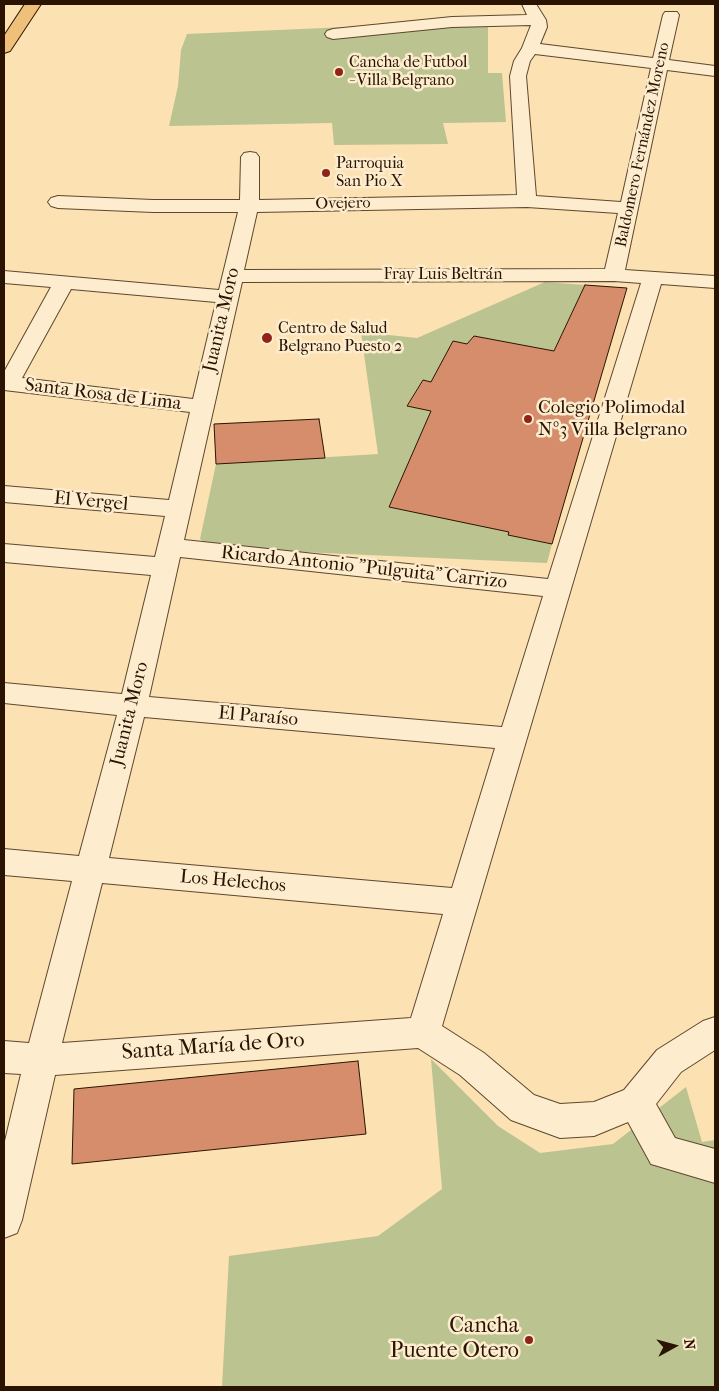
<!DOCTYPE html>
<meta charset="utf-8">
<style>
body{margin:0}
#map{position:relative;width:719px;height:1391px;overflow:hidden;background:#fce1b3;font-family:"IM FELL French Canon",serif}
canvas{display:block}
.frame{position:absolute;inset:0;border:5px solid #2a1401;pointer-events:none}
.north{position:absolute;left:649px;top:1321px;width:50px;height:50px;-webkit-text-stroke:4px #fdecce;paint-order:stroke;rotate:83deg;font-size:14px;font-weight:700;line-height:20px;text-align:center;color:#2a1401}
.north::after{content:'';display:block;margin:auto;width:18px;height:22px;background:#2a1401;clip-path:polygon(50% 0,100% 100%,50% 72%,0 100%)}
</style>
<div id="map">
<canvas width="719" height="1391"></canvas>
<div class="frame"></div>
<div class="north">N</div>
</div>
<script>
const ctx = document.querySelector('canvas').getContext('2d');
ctx.lineJoin = 'round';
function fill(path, color) { ctx.fillStyle = color; ctx.fill(path, 'evenodd'); }
const poly = rows => new Path2D(rows.map(r => 'M' + r).join(''));
function strokePath(path, color, width, dash) { ctx.strokeStyle = color; ctx.lineWidth = width; ctx.lineCap = dash ? 'butt' : 'round'; ctx.setLineDash(dash || []); ctx.stroke(path); }
function write(font, color, halo, rows, align = 'center') {
  ctx.font = font + ' "IM FELL French Canon",serif'; ctx.lineWidth = 5; ctx.setLineDash([]); ctx.textBaseline = 'middle'; ctx.strokeStyle = halo; ctx.fillStyle = color; for (const [text, x, y, turn = 0] of rows) {
    ctx.save(); ctx.translate(x, y); ctx.rotate((+turn || 0) * Math.PI / 180); ctx.textAlign = isNaN(turn) ? turn : align; if (halo) ctx.strokeText(text, 0, 0); ctx.fillText(text, 0, 0); ctx.restore();
  }
}
fill(poly([
 [437,23,488,23,488,73,502,73,506,122,443,123,448,144,334,145,332,123,169,126,178,86,181,50,187,34],
 [545,282,585,285,554,351,474,336,467,344,453,341,444,358,534,403,423,380,407,405,526,432,530,477,508,535,552,544,547,563,212,548,200,539,216,464,378,454,361,332,417,338],
 [431,1059,498,1126,540,1153,613,1144,686,1087,702,1142,715,1140,715,1387,222,1387,229,1256,378,1236,442,1189]
]), '#bbc390');
const building = poly([
 [585,285,627,288,552,544,508,535,509,532,389,507,431,411,407,406,423,380,431,382,453,341,467,344,474,336,554,351,585,285],
 [319,419,325,458,216,464,214,424,319,419],
 [358,1061,366,1134,72,1164,74,1089,358,1061]
]);
fill(building, '#d68d6c');
strokePath(building, '#2a1401', 1);
const minor = poly([
 [522,4,536,4,546,20,547,27,540,44,653,58,663,15,665,12,677,12,679,15,669,60,715,66,715,76,667,70,625,270,715,276,715,288,661,284,442,1026,484,1053,534,1095,560,1104,594,1102,624,1090,657,1050,703,1021,715,1017,715,1050,681,1072,656,1104,675,1138,715,1149,715,1183,651,1164,628,1122,594,1136,560,1138,511,1120,460,1075,418,1048,55,1075,22,1220,17,1233,4,1238,4,1145,21,1074,4,1073,4,1041,29,1043,72,881,4,875,4,849,79,856,117,715,4,703,4,683,122,694,151,575,4,562,4,544,155,557,165,516,4,502,4,486,169,500,190,412,4,390,4,372,51,287,4,283,4,271,219,290,238,212,153,212,58,208,51,206,48,202,51,198,58,196,153,200,240,200,241,157,244,153,250,152,256,153,259,157,259,200,517,195,510,76,514,61,522,48,531,25,452,27,333,39,327,37,325,34,327,31,333,29,452,17,527,15,522,4],
 [535,54,651,68,621,202,536,196,526,76,530,61,535,54],
 [527,207,618,213,605,269,244,270,257,212,527,207],
 [614,281,641,283,548,579,184,540,242,282,614,281],
 [71,289,216,302,193,399,22,378,71,289],
 [180,557,543,596,502,727,149,697,180,557],
 [144,717,495,748,452,888,109,858,144,717],
 [102,883,443,914,411,1018,62,1043,102,883]
]);
const major = poly([
 [25,4,41,4,10,51,4,53,4,36,25,4]
]);
strokePath(minor, '#5e472e', 2);
strokePath(major, '#2a1401', 2);
fill(minor, '#fdecce');
fill(major, '#eec07a');
for (const [x, y, r, color] of [
 [339,72,5,"#8f2418"],
 [326,173,5,"#8f2418"],
 [267,338,6,"#8f2418"],
 [528,419,5,"#8f2418"],
 [529,1340,5,"#8f2418"]
]) { const dot = new Path2D(); dot.arc(x, y, r, 0, 2 * Math.PI); ctx.fillStyle = color; ctx.fill(dot); strokePath(dot, '#fdecce', 2); }
write('16px', '#2a1401', '#fdecce', [
 ["Cancha de Futbol",349,63],
 ["- Villa Belgrano",349,81],
 ["Parroquia",336,164],
 ["San Pio X",336,182],
 ["Centro de Salud",278,329],
 ["Belgrano Puesto 2",278,347]
], 'left');
write('16px', '#2a1401', '#fdecce', [
 ["Baldomero Fernández Moreno",643,145,-78],
 ["Ovejero",343,204,-1],
 ["Fray Luis Beltrán",443,275]
]);
write('19px', '#2a1401', '#fdecce', [
 ["Juanita Moro",222,320,-77],
 ["Santa Rosa de Lima",103,395,7],
 ["El Vergel",91,502,5],
 ["Ricardo Antonio \"Pulguita\" Carrizo",364,568,6],
 ["Juanita Moro",130,714,-76],
 ["El Paraíso",258,717,5],
 ["Los Helechos",233,882,5]
]);
write('19px', '#2a1401', '#fdecce', [
 ["Colegio Polimodal",538,408],
 ["Nº3 Villa Belgrano",538,430]
], 'left');
write('22px', '#2a1401', '#fdecce', [
 ["Santa María de Oro",213,1047,-4]
]);
write('22px', '#2a1401', '#fdecce', [
 ["Cancha",519,1327],
 ["Puente Otero",519,1352]
], 'right');
</script>
